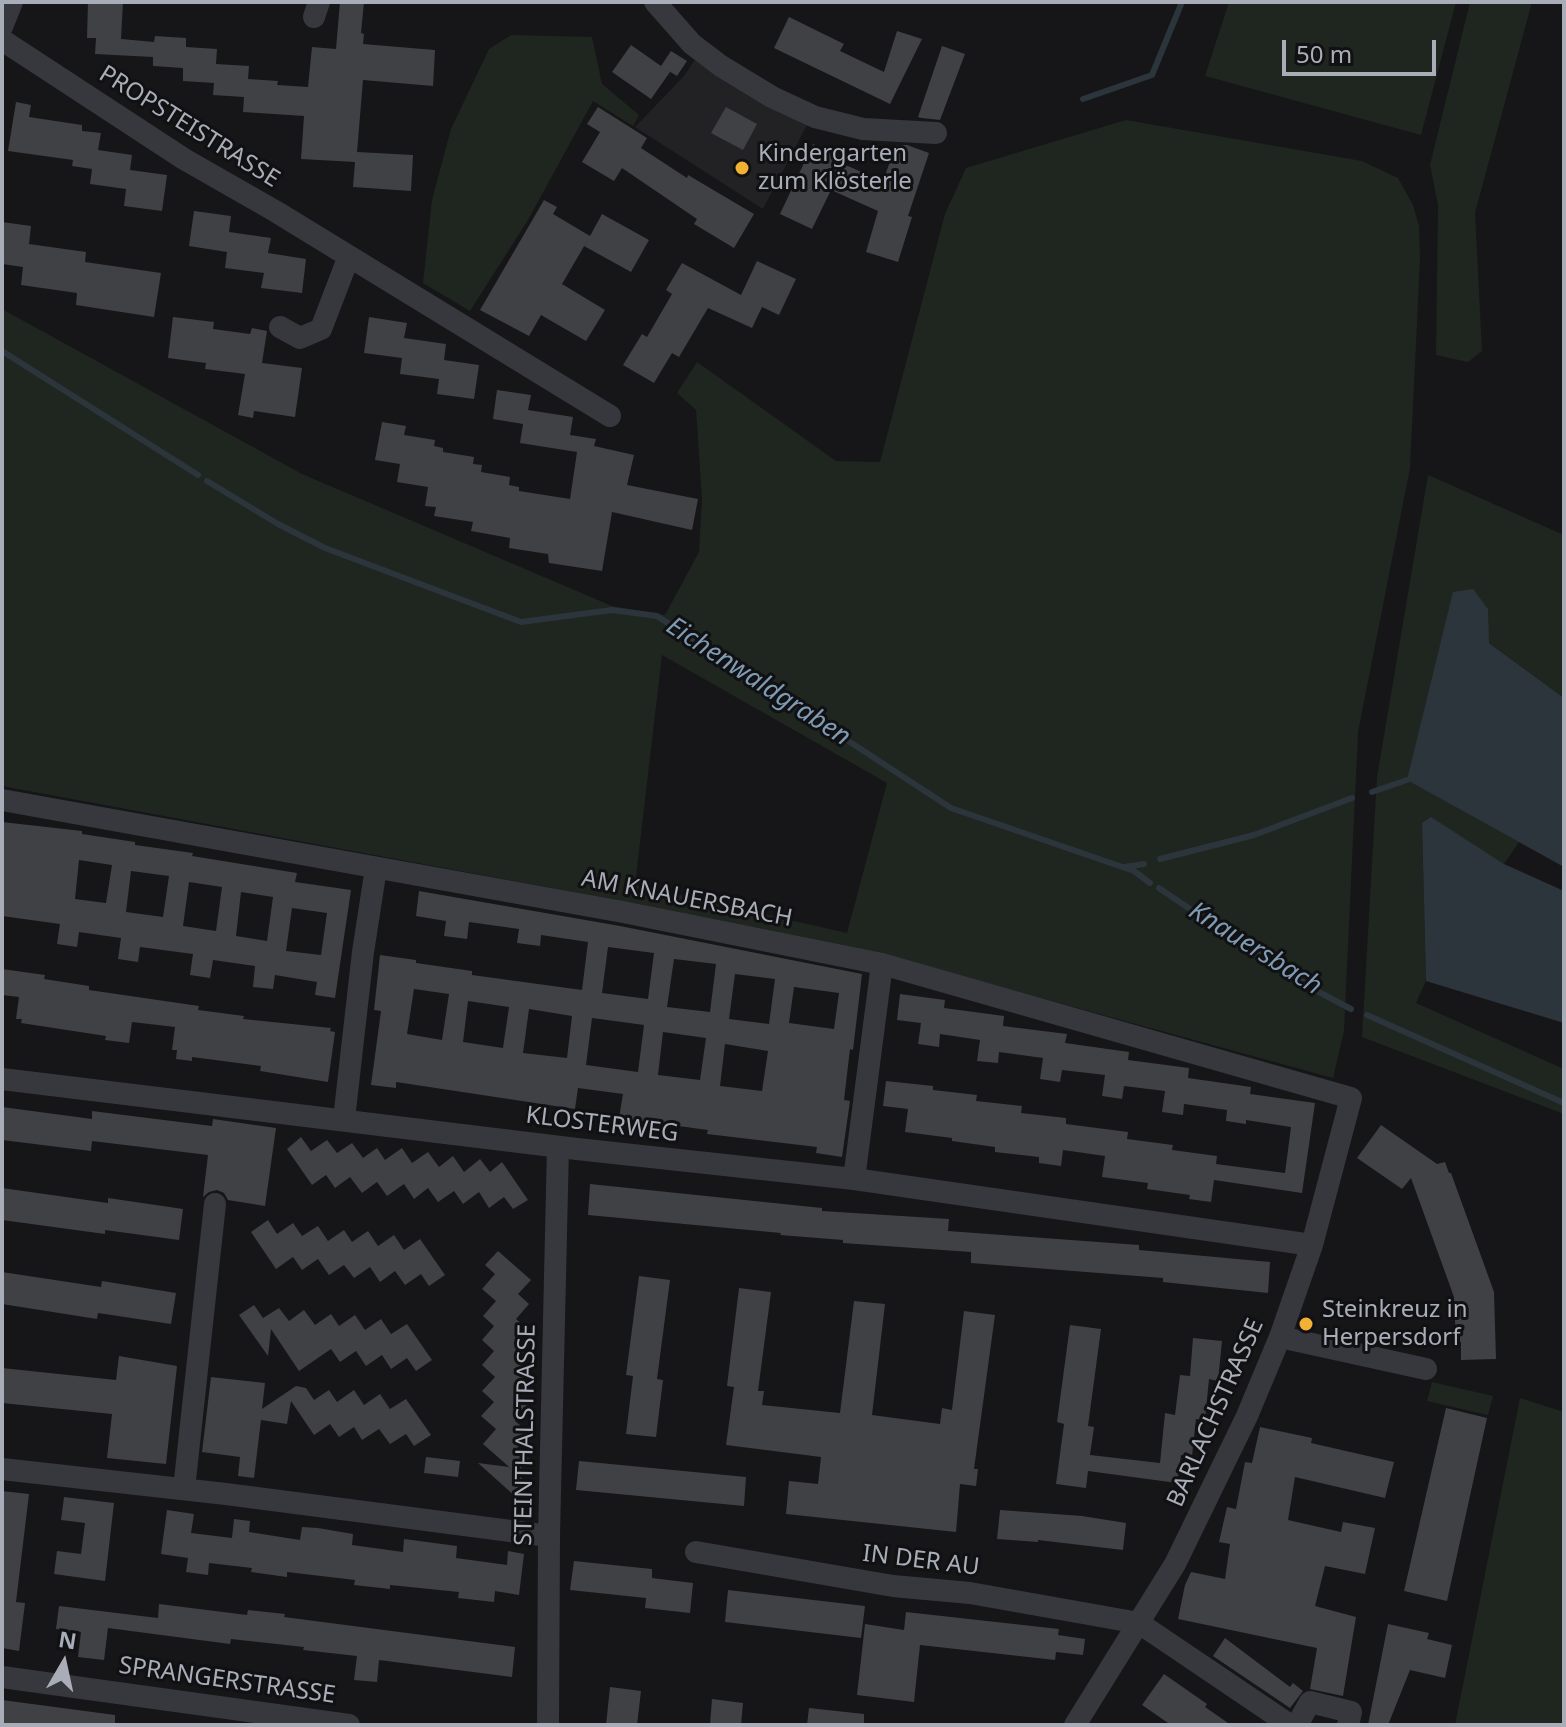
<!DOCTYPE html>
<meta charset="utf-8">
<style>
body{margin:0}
#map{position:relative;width:1566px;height:1727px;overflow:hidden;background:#161618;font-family:"Noto Sans",sans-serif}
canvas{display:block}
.frame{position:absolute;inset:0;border:4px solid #a8adb8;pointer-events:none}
.north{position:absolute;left:24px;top:1623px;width:80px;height:80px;-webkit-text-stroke:6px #111113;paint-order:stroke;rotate:9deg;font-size:22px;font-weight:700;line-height:32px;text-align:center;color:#a8adb8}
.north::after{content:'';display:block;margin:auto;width:28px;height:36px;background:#a8adb8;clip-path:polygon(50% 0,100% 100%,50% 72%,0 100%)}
.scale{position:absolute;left:1282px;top:40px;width:154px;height:36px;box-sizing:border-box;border:4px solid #a8adb8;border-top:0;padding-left:10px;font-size:24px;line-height:28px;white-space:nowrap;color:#a8adb8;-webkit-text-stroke:6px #111113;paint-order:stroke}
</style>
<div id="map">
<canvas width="1566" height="1727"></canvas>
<div class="frame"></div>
<div class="north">N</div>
<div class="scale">50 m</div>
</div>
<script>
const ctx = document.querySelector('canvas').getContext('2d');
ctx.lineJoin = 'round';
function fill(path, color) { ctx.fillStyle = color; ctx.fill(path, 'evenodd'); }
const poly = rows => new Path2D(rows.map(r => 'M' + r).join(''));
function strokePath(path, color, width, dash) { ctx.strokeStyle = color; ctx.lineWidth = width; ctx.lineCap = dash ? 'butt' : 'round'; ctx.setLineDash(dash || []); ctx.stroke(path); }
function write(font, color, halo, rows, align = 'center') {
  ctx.font = font + ' "Noto Sans",sans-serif'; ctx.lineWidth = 6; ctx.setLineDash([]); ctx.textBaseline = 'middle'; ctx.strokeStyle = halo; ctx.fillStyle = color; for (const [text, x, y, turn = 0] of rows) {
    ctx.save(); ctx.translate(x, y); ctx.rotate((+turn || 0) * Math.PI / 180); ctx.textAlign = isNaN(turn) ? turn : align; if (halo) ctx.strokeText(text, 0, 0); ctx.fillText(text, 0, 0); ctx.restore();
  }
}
fill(poly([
 [698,55,808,123,763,209,635,127,684,76]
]), '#222225');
fill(poly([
 [1229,2,1456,2,1421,135,1205,76],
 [1470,2,1532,2,1475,213,1482,351,1468,362,1436,355,1438,205,1430,165],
 [511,35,592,37,602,84,639,115,633,126,593,101,528,220,470,311,423,283,432,200,451,129,489,49],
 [1126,120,1362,161,1398,178,1413,205,1419,226,1420,260,1410,468,1358,732,1344,1031,1333,1078,891,957,633,903,2,786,2,309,302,474,612,606,665,615,699,552,702,499,696,410,677,393,697,362,836,461,880,462,945,214,966,168],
 [662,655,887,783,847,933,635,885],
 [1428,475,1564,535,1564,698,1488,642,1488,609,1408,780,1519,842,1504,864,1431,818,1422,823,1426,981,1416,1003,1564,1069,1564,1114,1362,1037,1377,777],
 [1432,1382,1493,1396,1488,1415,1427,1401],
 [1520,1398,1564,1412,1564,1725,1455,1725]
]), '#1e261f');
fill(poly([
 [1473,589,1488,609,1489,643,1564,698,1564,867,1407,780,1453,592],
 [1431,817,1504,864,1564,891,1564,1023,1426,981,1422,823]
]), '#2c353c');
strokePath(poly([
 [1083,99,1152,75,1182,2],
 [2,351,198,475],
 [207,481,278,524,325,548,521,622,612,610,657,616,951,808,1134,871,1150,883],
 [1372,792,1407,780],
 [1160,859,1254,835,1352,798],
 [1124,867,1144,864],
 [1159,888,1237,941,1317,991,1351,1009],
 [1367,1015,1564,1103]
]), '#2c353c', 6);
fill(poly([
 [88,2,123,2,121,39,154,42,155,36,186,38,186,47,217,49,216,64,249,66,248,79,278,81,277,85,308,87,312,47,336,49,340,2,364,2,361,33,364,34,363,44,435,50,433,86,363,80,357,152,413,155,411,191,353,187,355,162,301,159,304,116,243,112,244,97,213,95,214,83,183,81,183,68,153,66,153,57,95,54,96,38,87,38],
 [789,17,844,44,840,51,884,72,897,31,922,39,890,104,774,48],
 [631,45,661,66,671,51,687,61,677,76,667,70,670,72,651,99,612,72],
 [942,46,965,54,940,120,922,118,918,117],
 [16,102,31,105,29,117,82,125,82,131,101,133,98,150,132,155,130,170,167,175,162,211,124,206,126,189,90,184,92,169,72,166,73,160,8,151],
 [598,107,647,138,641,148,687,178,688,175,754,214,734,248,694,224,697,219,622,168,614,181,582,162,600,132,587,124],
 [726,107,757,124,743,150,711,133],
 [813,144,846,159,843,164,883,181,896,145,907,145,929,153,908,216,912,217,898,262,866,252,878,211,831,190,812,229,780,214],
 [544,200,557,207,553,214,590,236,602,214,649,240,631,272,584,246,590,236,562,284,605,310,586,341,541,315,529,336,480,310],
 [194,211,231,216,229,232,271,238,268,253,306,259,302,293,261,288,264,273,225,268,227,252,189,246],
 [2,222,31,226,29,244,86,252,85,262,161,273,154,317,76,305,77,293,21,285,23,267,2,264],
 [757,261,796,279,779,315,762,307,752,328,708,308,679,357,672,353,654,383,623,365,642,334,647,337,672,294,666,290,682,263,741,295],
 [173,317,214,322,213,329,250,334,252,328,267,331,262,363,302,368,295,417,254,411,253,418,238,415,245,374,205,369,206,363,168,358],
 [369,317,407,323,404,338,446,344,444,360,479,365,474,399,437,394,439,379,400,374,402,358,364,353],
 [497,390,531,395,528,410,573,417,570,435,596,439,594,446,634,455,627,485,698,499,692,530,612,512,602,571,549,563,548,554,509,548,510,538,471,531,473,522,434,516,436,507,425,506,428,487,397,482,400,464,375,460,382,422,406,426,404,435,435,440,434,446,443,448,443,452,474,457,473,464,482,465,481,472,510,477,509,485,519,487,519,491,570,499,577,452,520,443,523,424,493,419],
 [2,822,82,831,82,834,135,842,135,845,193,853,192,856,297,873,295,882,351,890,335,998,315,995,317,982,275,975,273,989,253,987,255,966,213,960,210,978,190,975,193,954,140,947,138,962,118,959,121,938,79,932,77,947,57,944,60,924,2,916],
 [79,860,112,865,106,903,75,899],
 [131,871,169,876,163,917,126,912],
 [189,882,222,887,216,931,183,926],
 [241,892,273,897,267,941,236,936],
 [292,908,327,913,321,955,286,951],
 [419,891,620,926,862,974,853,1050,850,1049,844,1100,850,1101,842,1157,816,1153,817,1147,707,1134,708,1130,619,1118,623,1094,578,1088,575,1109,396,1082,396,1088,371,1085,381,1011,374,1010,380,955,416,960,416,963,472,971,472,975,582,990,588,942,541,935,540,946,517,943,519,929,469,922,467,939,444,936,446,921,416,916],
 [608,947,654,953,648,999,602,993],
 [674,959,716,964,710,1012,667,1007],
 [735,974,775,979,769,1024,729,1019],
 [794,987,839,993,834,1029,789,1023],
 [414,989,449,994,442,1040,407,1034],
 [468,1001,509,1007,503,1048,463,1042],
 [529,1009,572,1016,567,1058,523,1053],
 [592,1018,644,1025,638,1072,586,1065],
 [663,1032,706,1038,700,1080,658,1075],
 [725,1044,768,1051,762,1091,720,1086],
 [2,969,45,975,44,979,89,986,89,990,199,1006,198,1010,244,1016,243,1019,331,1028,330,1031,335,1032,328,1082,260,1071,261,1066,192,1057,192,1061,176,1059,177,1050,172,1050,175,1027,132,1022,129,1043,105,1040,106,1036,21,1023,22,1019,16,1019,19,997,2,995],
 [900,994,945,1000,944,1008,1004,1016,1003,1026,1067,1034,1065,1043,1129,1052,1128,1060,1189,1068,1188,1078,1251,1087,1250,1094,1315,1103,1302,1193,1214,1180,1211,1202,1189,1199,1190,1195,1147,1189,1148,1183,1102,1177,1105,1156,1063,1150,1061,1166,1039,1163,1039,1157,995,1152,995,1147,952,1141,952,1138,905,1132,908,1109,883,1106,886,1081,933,1086,933,1090,977,1095,976,1101,1022,1106,1021,1113,1066,1118,1066,1124,1128,1132,1127,1139,1173,1145,1172,1150,1217,1156,1216,1164,1285,1173,1291,1127,1246,1120,1246,1124,1226,1121,1227,1110,1184,1104,1183,1115,1162,1112,1165,1091,1124,1086,1122,1099,1102,1096,1105,1075,1062,1070,1060,1082,1040,1079,1043,1058,999,1052,998,1063,977,1061,980,1040,940,1034,939,1047,918,1044,921,1023,897,1020],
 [2,1107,92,1119,92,1111,212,1126,213,1119,276,1128,265,1206,228,1200,224,1193,217,1190,209,1192,203,1197,208,1155,92,1141,91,1151,2,1140],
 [1381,1125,1437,1164,1445,1162,1449,1173,1451,1173,1494,1292,1496,1359,1461,1360,1461,1342,1456,1342,1454,1297,1411,1178,1402,1189,1357,1158],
 [301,1137,311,1151,327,1140,337,1153,352,1143,363,1158,377,1148,385,1160,402,1148,412,1163,428,1152,439,1167,453,1156,464,1172,480,1159,490,1172,502,1162,528,1200,513,1209,504,1197,489,1208,479,1192,463,1204,454,1191,438,1202,428,1188,414,1199,404,1184,387,1196,377,1182,362,1193,350,1177,335,1188,326,1175,312,1185,287,1149],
 [590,1184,822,1208,822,1211,949,1219,948,1231,1139,1245,1139,1250,1270,1262,1268,1293,1163,1282,1163,1278,971,1263,971,1252,843,1243,843,1240,780,1235,781,1233,588,1215],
 [2,1188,108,1203,108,1198,183,1209,179,1240,105,1230,105,1234,2,1220],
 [268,1220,277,1234,293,1223,302,1236,318,1226,328,1241,344,1230,352,1242,368,1231,378,1246,394,1235,404,1250,420,1239,445,1275,429,1286,421,1274,405,1285,395,1271,380,1282,370,1267,354,1278,344,1265,329,1275,318,1259,302,1270,293,1257,276,1269,251,1232],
 [498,1251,531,1280,518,1294,529,1304,516,1319,529,1330,516,1345,530,1357,517,1371,530,1383,518,1397,528,1407,515,1421,529,1433,517,1448,529,1459,516,1473,483,1444,496,1429,481,1416,494,1402,482,1391,495,1377,482,1365,494,1351,482,1340,494,1326,483,1316,496,1301,482,1289,495,1274,485,1265],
 [2,1272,101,1287,102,1281,176,1293,171,1324,98,1313,97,1319,2,1304],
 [639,1276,670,1280,657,1379,663,1380,656,1437,626,1434,633,1376,626,1375],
 [739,1288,771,1292,758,1391,764,1391,762,1405,840,1413,854,1301,885,1304,872,1415,940,1424,942,1408,952,1410,964,1311,995,1315,974,1469,978,1469,976,1486,960,1484,956,1532,786,1514,789,1481,818,1484,821,1457,726,1445,734,1387,727,1386],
 [254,1305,263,1318,279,1308,289,1321,304,1310,315,1325,331,1314,339,1326,355,1315,365,1330,381,1319,391,1334,407,1324,432,1360,416,1371,407,1358,391,1369,382,1355,366,1366,356,1351,340,1362,331,1349,299,1371,271,1329,268,1356,239,1315],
 [1070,1325,1101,1329,1088,1426,1094,1427,1090,1455,1160,1463,1165,1413,1175,1415,1180,1375,1190,1376,1193,1338,1222,1341,1218,1381,1209,1379,1205,1420,1196,1419,1192,1456,1181,1455,1177,1483,1088,1471,1086,1488,1056,1484,1064,1424,1057,1422],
 [119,1356,177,1366,166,1464,107,1458,112,1414,2,1403,2,1368,116,1380],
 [211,1377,265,1383,262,1409,296,1386,306,1388,314,1400,329,1390,337,1402,354,1390,364,1405,380,1394,390,1409,406,1399,431,1435,414,1446,406,1434,390,1444,379,1429,362,1440,354,1427,339,1437,330,1424,314,1435,291,1401,287,1424,261,1420,254,1478,238,1476,240,1457,202,1452],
 [1446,1408,1487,1418,1447,1601,1404,1591],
 [1260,1427,1312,1438,1311,1443,1394,1462,1385,1498,1295,1477,1288,1520,1341,1532,1343,1522,1375,1528,1365,1574,1325,1566,1315,1606,1356,1617,1343,1696,1310,1689,1317,1648,1178,1619,1185,1585,1191,1572,1225,1579,1230,1544,1219,1542,1227,1507,1236,1509,1245,1462,1252,1463],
 [426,1457,460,1461,458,1477,424,1473],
 [579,1461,746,1477,744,1506,576,1490],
 [478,1463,509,1467,528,1484,516,1497],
 [2,1491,29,1494,16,1602,25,1603,19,1651,2,1648],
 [64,1497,114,1503,105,1581,54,1574,57,1551,81,1554,85,1523,61,1520],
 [167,1510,194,1514,191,1533,232,1538,234,1519,250,1521,249,1532,300,1540,302,1527,318,1528,353,1534,352,1545,403,1552,404,1539,457,1546,456,1558,507,1565,508,1551,524,1554,519,1595,495,1591,494,1602,458,1598,459,1592,390,1585,390,1589,354,1585,355,1580,287,1572,287,1577,251,1572,252,1568,209,1563,208,1575,186,1572,188,1558,161,1554],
 [1000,1510,1082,1516,1126,1523,1123,1550,1038,1540,1038,1542,997,1539],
 [574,1561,652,1569,652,1578,693,1583,690,1613,645,1608,646,1598,570,1590],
 [728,1590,865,1606,861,1638,725,1622],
 [159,1604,247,1615,248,1610,285,1614,284,1617,515,1647,512,1677,379,1660,377,1682,354,1680,357,1656,303,1650,304,1647,231,1639,230,1644,108,1628,104,1660,78,1657,81,1632,56,1629,59,1606,158,1618],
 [906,1612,1059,1629,1058,1635,1085,1639,1083,1655,1056,1652,1055,1660,920,1645,914,1702,857,1695,865,1624,904,1630],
 [1388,1624,1429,1633,1427,1639,1452,1645,1445,1678,1410,1670,1388,1725,1368,1725],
 [1225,1638,1290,1687,1293,1683,1303,1691,1290,1708,1213,1656],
 [1164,1674,1207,1704,1205,1707,1231,1725,1171,1725,1142,1705],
 [610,1687,641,1691,637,1725,606,1725],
 [712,1699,743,1703,741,1725,710,1725],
 [2,1700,115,1715,115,1725,2,1725],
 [809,1708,864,1714,864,1725,807,1725]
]), '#404145');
strokePath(poly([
 [655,2,692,44,721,66,772,97,815,117,863,129,936,133],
 [314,17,319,2],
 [2,27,12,2],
 [2,40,184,159,275,211,610,416],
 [280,327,300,338,321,329,349,256],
 [2,800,623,912,882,964,1351,1098,1312,1245,1280,1337,1247,1416,1175,1564,1075,1725],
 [2,1079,577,1149,854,1179,1312,1245],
 [344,1119,363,952,376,868],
 [854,1179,882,964],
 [1280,1337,1426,1369],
 [2,1469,226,1494,549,1536],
 [184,1489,215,1204],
 [696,1552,893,1586,970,1593,1139,1623,1290,1725],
 [2,1677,349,1725],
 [548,1725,549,1536,558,1147],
 [1297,1725,1310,1702,1351,1712,1348,1725]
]), '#37383d', 22);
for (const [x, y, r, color] of [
 [742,168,8,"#f2b134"],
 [1306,1324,8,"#f2b134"]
]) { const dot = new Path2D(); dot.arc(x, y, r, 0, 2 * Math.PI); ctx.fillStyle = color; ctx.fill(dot); strokePath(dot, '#111113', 3); }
write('24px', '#a8adb8', '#111113', [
 ["PROPSTEISTRASSE",189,127,32],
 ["AM KNAUERSBACH",687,899,11],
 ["KLOSTERWEG",602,1125,7],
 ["BARLACHSTRASSE",1216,1413,-66],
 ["STEINTHALSTRASSE",526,1435,-89],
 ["IN DER AU",921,1561,7],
 ["SPRANGERSTRASSE",227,1681,8]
]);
write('24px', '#a8adb8', '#111113', [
 ["Kindergarten",758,154],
 ["zum Klösterle",758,182],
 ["Steinkreuz in",1322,1310],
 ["Herpersdorf",1322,1338]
], 'left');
write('italic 26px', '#7f9bb3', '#111113', [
 ["Eichenwaldgraben",758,682,33],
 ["Knauersbach",1255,949,32]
]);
</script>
